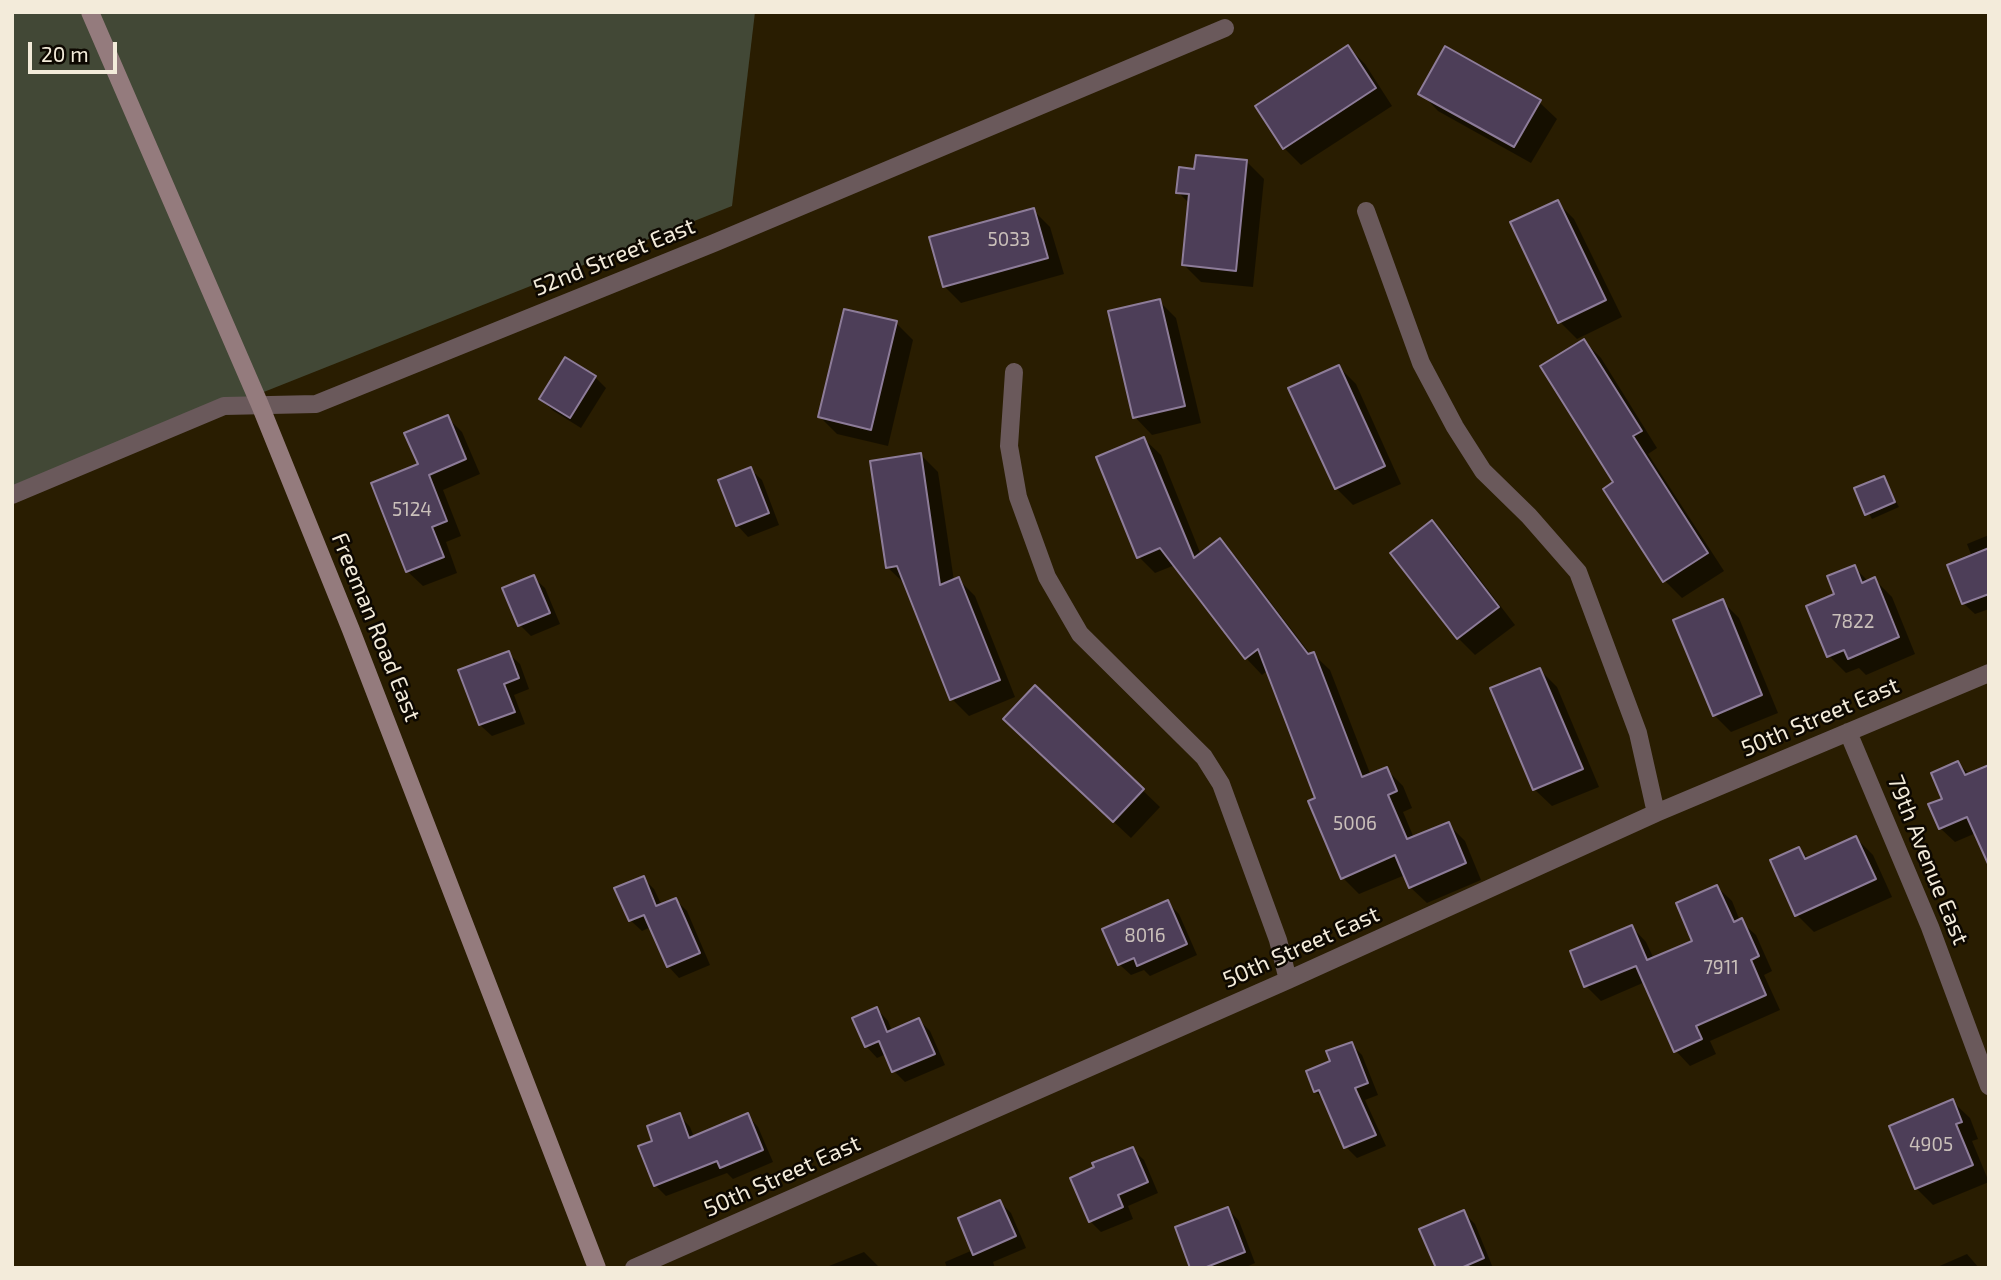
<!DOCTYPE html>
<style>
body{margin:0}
#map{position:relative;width:2001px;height:1280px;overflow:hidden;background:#291d01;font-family:"Exo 2",sans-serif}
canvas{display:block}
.frame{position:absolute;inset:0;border:14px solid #f3ebda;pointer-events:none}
.scale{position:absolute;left:28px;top:42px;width:89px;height:32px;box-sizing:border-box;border:4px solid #f3ebda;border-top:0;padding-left:9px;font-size:21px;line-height:24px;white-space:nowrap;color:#f3ebda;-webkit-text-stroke:5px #0d0801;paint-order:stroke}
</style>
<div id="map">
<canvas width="2001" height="1280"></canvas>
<div class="frame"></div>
<div class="scale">20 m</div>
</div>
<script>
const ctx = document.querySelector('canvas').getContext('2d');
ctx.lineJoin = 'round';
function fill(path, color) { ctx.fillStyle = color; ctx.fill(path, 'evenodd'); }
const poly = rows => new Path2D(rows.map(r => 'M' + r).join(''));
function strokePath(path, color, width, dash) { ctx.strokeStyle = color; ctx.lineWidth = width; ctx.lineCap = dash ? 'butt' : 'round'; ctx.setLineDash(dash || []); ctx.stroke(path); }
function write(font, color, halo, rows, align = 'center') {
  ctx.font = font + ' "Exo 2",sans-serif'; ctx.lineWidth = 5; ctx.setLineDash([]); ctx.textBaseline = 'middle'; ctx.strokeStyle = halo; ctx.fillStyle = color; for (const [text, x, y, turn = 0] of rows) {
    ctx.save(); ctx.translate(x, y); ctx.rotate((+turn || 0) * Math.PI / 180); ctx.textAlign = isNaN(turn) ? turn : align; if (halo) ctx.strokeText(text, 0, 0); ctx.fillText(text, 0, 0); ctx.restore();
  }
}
fill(poly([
 [12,12,755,12,732,206,12,492]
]), '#424836');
fill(poly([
 [1348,47,1365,64,1392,106,1301,165,1284,148],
 [1421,93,1539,102,1557,119,1531,163,1438,111],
 [1247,162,1264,179,1253,287,1201,282,1184,265,1190,204,1178,192,1196,171],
 [1557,202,1574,219,1622,317,1577,339,1560,322],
 [1033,210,1050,227,1064,274,961,303,944,286],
 [1159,301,1176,318,1201,423,1152,435,1135,417],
 [896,323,913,340,888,446,837,434,820,417],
 [1584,341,1601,358,1657,448,1648,454,1724,571,1682,598,1665,581,1616,483],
 [1339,367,1356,384,1401,484,1353,505,1336,488],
 [595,377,606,388,581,428,552,410,541,398],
 [447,417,462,432,480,474,443,490,461,536,446,542,457,573,423,586,407,571,420,465],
 [1144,439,1161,455,1201,555,1219,541,1236,557,1311,655,1313,654,1330,670,1371,776,1386,769,1403,786,1412,808,1403,812,1414,838,1448,824,1465,841,1481,880,1427,903,1410,887,1405,875,1359,894,1343,878,1317,799,1268,670,1262,675,1246,658,1175,565,1155,573,1139,557],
 [921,455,938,472,954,581,958,579,975,596,1015,697,969,716,952,699,905,584,887,567],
 [750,469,762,480,779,525,748,537,737,525],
 [1883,478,1899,507,1872,519,1856,489],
 [1432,522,1449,539,1515,625,1475,655,1458,638],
 [1989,535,1989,609,1975,614,1963,603,1972,557,1967,544],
 [1854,567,1869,582,1874,579,1892,597,1915,654,1866,675,1859,668,1846,673,1829,656,1837,595],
 [533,577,545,588,560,624,531,636,520,625],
 [1722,601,1739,618,1778,713,1731,732,1714,715],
 [508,653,520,664,529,689,514,695,525,724,492,736,480,725,460,671],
 [1540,670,1557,687,1599,787,1552,806,1534,789],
 [1035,687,1160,807,1131,838,1022,736],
 [1958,763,1970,775,1976,833,1955,842,1940,828,1944,800],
 [1856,838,1873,855,1892,897,1814,932,1797,915,1799,849,1809,859],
 [643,878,654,889,662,906,676,900,687,911,710,965,679,978,668,966,651,927,642,931,630,920],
 [1717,887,1732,901,1740,921,1756,935,1772,971,1764,975,1780,1010,1710,1041,1716,1054,1690,1066,1676,1051,1645,982,1601,1001,1586,986,1632,927,1646,942,1654,959,1695,942],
 [1168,903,1179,914,1197,955,1150,976,1144,970,1131,975,1119,964],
 [877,1009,888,1021,892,1031,919,1020,930,1031,945,1065,905,1082,894,1071,886,1054,877,1058,866,1046],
 [1351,1044,1362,1055,1378,1095,1365,1100,1386,1146,1357,1158,1346,1147,1326,1102,1315,1091,1332,1062],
 [1952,1101,1970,1118,1978,1139,1972,1141,1989,1182,1933,1205,1916,1188],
 [679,1115,690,1127,694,1137,747,1115,758,1127,773,1162,733,1179,727,1173,666,1196,655,1185,654,1142],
 [1132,1149,1144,1160,1158,1193,1128,1206,1133,1219,1101,1232,1090,1221],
 [1000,1202,1011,1213,1026,1248,993,1262,995,1268,947,1268,945,1262,973,1250],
 [1228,1209,1239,1221,1255,1263,1244,1268,1192,1268],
 [1463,1212,1475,1224,1493,1268,1438,1268],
 [864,1252,880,1268,824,1268],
 [1967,1254,1979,1268,1935,1268]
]), '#0007');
const building = poly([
 [1348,45,1376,88,1283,149,1255,106,1348,45],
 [1445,46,1541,100,1514,147,1418,94,1445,46],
 [1196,155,1247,160,1236,271,1182,265,1189,194,1176,193,1179,167,1194,169,1196,155],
 [1558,200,1606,300,1558,323,1510,222,1558,200],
 [1034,208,1048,258,943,287,929,237,1034,208],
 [1160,299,1185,406,1133,418,1108,311,1160,299],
 [844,309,897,321,871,430,818,417,844,309],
 [1584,339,1642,431,1633,436,1708,553,1663,582,1603,489,1613,482,1540,366,1584,339],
 [565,357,596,376,570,418,539,399,565,357],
 [1339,365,1385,466,1335,489,1288,388,1339,365],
 [448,415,466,459,429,475,447,521,432,527,444,557,406,572,371,483,418,464,404,433,448,415],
 [1144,437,1194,558,1220,538,1308,654,1314,652,1362,777,1387,767,1397,791,1388,795,1407,839,1449,822,1466,863,1409,888,1395,855,1341,879,1308,801,1315,798,1258,649,1245,659,1160,548,1137,558,1096,457,1144,437],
 [921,453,940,585,959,577,1000,680,950,700,897,566,886,568,870,461,921,453],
 [751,467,769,513,736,526,718,480,751,467],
 [1884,476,1895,502,1865,515,1854,488,1884,476],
 [1432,520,1499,607,1457,639,1390,553,1432,520],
 [1989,548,1989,594,1962,604,1947,565,1989,548],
 [1855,565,1862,583,1875,577,1899,637,1848,659,1844,650,1827,657,1806,606,1834,594,1827,576,1855,565],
 [534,575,550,613,518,626,502,588,534,575],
 [1723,599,1762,695,1713,716,1673,620,1723,599],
 [509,651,519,678,504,684,515,712,479,725,458,670,509,651],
 [1540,668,1583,769,1533,790,1490,688,1540,668],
 [1035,685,1144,789,1113,822,1003,719,1035,685],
 [1958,761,1965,775,1989,765,1989,866,1967,817,1939,829,1928,804,1942,799,1931,773,1958,761],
 [1856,836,1876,879,1795,916,1770,860,1799,847,1805,859,1856,836],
 [644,876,656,906,676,898,700,953,667,967,644,915,629,921,614,888,644,876],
 [1717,885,1734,922,1742,918,1759,956,1751,960,1766,995,1696,1026,1702,1039,1674,1052,1636,966,1584,987,1570,951,1632,925,1647,960,1692,941,1676,903,1717,885],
 [1168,900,1187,944,1137,966,1134,958,1118,965,1102,929,1168,900],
 [877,1007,887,1032,919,1018,935,1054,892,1072,879,1041,865,1047,852,1018,877,1007],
 [1352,1042,1368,1083,1355,1088,1376,1135,1344,1148,1319,1090,1314,1092,1306,1071,1330,1061,1326,1051,1352,1042],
 [1953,1099,1962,1122,1956,1124,1973,1165,1915,1189,1889,1126,1953,1099],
 [680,1113,689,1138,748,1113,763,1150,720,1168,717,1161,654,1186,638,1146,652,1141,647,1126,680,1113],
 [1133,1147,1148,1182,1118,1195,1123,1207,1089,1222,1070,1178,1094,1167,1092,1163,1133,1147],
 [1000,1200,1016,1236,973,1255,958,1218,1000,1200],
 [1228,1207,1245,1252,1204,1268,1190,1268,1175,1227,1228,1207],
 [1464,1210,1484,1258,1461,1268,1436,1268,1419,1229,1464,1210]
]);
fill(building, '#4d3e58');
strokePath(building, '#8d7c99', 2);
strokePath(poly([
 [1366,211,1421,363,1455,427,1483,471,1529,516,1578,572,1638,733,1656,813],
 [1014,372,1009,446,1018,497,1047,577,1080,634,1204,757,1221,784,1278,940,1288,980],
 [12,495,224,406,316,404,714,243,1225,28],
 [1848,732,1930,927,1989,1086],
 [634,1268,1288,980,1656,813,1989,673]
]), '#6a595b', 18);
strokePath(poly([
 [90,12,260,405,351,630,597,1268]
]), '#947b7d', 18);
write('19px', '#cac0ba', null, [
 ["5033",1009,240],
 ["5124",412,510],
 ["7822",1853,622],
 ["5006",1355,824],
 ["8016",1145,936],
 ["7911",1721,968],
 ["4905",1931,1145]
]);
write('23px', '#f3ebda', '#0d0801', [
 ["52nd Street East",614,257,-22],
 ["Freeman Road East",376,627,68],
 ["50th Street East",1820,717,-23],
 ["79th Avenue East",1928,860,68],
 ["50th Street East",1301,947,-24],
 ["50th Street East",782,1176,-24]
]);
</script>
